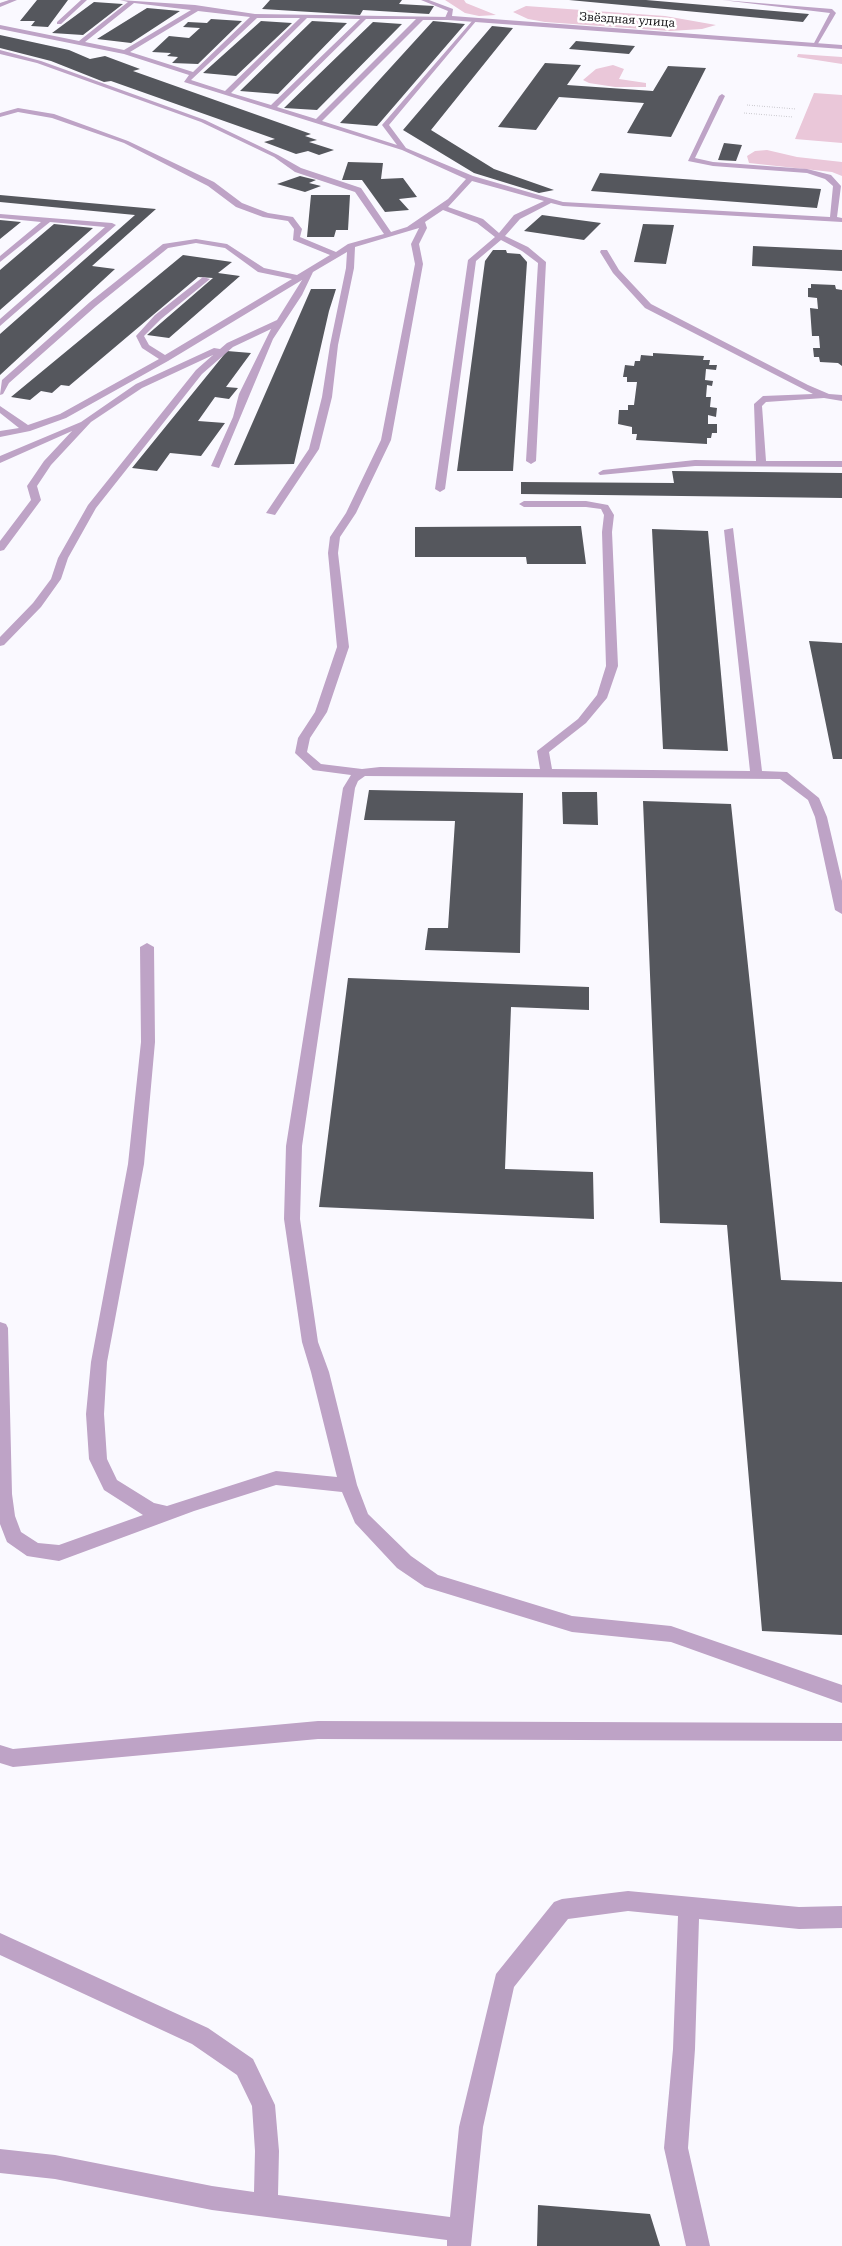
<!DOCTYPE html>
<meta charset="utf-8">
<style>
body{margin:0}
canvas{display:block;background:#faf9ff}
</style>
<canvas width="842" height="2246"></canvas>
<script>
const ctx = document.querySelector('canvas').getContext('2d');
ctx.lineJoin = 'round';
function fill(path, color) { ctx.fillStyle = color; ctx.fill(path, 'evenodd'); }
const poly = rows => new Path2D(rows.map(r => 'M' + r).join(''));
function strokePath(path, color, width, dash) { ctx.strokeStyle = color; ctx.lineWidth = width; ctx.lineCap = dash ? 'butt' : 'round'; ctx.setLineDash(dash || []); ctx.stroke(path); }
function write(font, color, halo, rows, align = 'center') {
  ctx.font = font + ' "Roboto Serif",serif'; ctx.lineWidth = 5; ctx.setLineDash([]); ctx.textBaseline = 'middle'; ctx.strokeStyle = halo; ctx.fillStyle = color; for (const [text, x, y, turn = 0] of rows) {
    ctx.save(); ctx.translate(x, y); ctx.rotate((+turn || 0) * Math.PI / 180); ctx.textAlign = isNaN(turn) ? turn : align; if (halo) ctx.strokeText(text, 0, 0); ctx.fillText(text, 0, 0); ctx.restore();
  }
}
fill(poly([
 [445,0,464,0,466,3,496,15,479,16,465,13],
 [526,6,665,16,716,25,702,29,670,31,545,22,528,19,513,12],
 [798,54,842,57,842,64,797,57],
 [613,65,624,69,619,79,646,83,646,87,615,87,589,83,583,80,596,69],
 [814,93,842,95,842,143,795,139],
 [767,150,797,157,842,162,842,176,832,172,749,163,747,156,755,151]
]), '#eac7d9');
fill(poly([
 [37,0,68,0,48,27,31,26,35,21,20,21],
 [270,0,402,0,399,4,434,6,429,14,363,10,360,15,262,9],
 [569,0,646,0,809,14,803,22],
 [94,2,123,4,83,35,52,33],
 [147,8,180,11,131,43,97,39],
 [211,19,242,21,198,64,172,63,178,57,167,56,171,53,152,52,169,36,189,38,200,28,183,27,188,22,207,23],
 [261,21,292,23,236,76,203,73],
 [312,21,347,23,278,94,240,91],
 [433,21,465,24,377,126,340,123],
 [373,22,402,24,317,110,284,108],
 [492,26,513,28,431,130,494,169,554,190,539,193,474,173,403,130],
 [0,35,69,50,90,59,105,56,140,69,133,71,311,134,305,136,317,140,309,142,334,150,319,155,308,151,296,154,264,142,275,139,111,81,104,82,51,61,0,48],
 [576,41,635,46,629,54,569,49],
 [545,63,581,65,567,85,653,91,668,66,706,68,671,137,627,133,644,103,559,97,536,130,498,127],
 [724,143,742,145,736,161,718,160],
 [348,162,383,163,381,179,403,178,417,197,399,199,409,210,385,212,362,180,342,180],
 [600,173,821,189,817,208,591,191],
 [300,176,316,180,309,183,321,186,305,192,277,184],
 [0,195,156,209,92,266,115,269,0,375,0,334,135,215,0,202],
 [311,195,350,195,348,230,336,230,334,237,307,237],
 [542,215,601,223,584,240,524,231],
 [0,220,21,222,0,239],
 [54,224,93,228,0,310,0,270],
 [643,224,674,225,666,264,634,262],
 [753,246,842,250,842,271,752,266],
 [493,250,506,250,507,253,520,254,527,262,513,471,457,471,485,261],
 [183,255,232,262,218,273,240,276,169,338,147,335,213,278,198,277,69,386,61,385,52,393,41,391,30,400,11,397],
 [811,284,835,285,836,289,842,290,842,366,838,363,820,362,819,357,814,357,813,348,820,348,819,336,812,336,810,308,818,309,817,298,808,297,808,288,811,288],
 [311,289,336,289,329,311,294,464,234,465],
 [227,351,251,353,226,387,238,388,229,399,215,397,198,421,225,423,201,456,170,453,157,471,132,468],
 [653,353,704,356,703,360,710,360,709,365,717,365,716,370,706,369,705,380,713,381,712,386,707,385,706,397,711,397,710,407,717,408,716,417,708,415,708,424,717,424,717,433,712,433,711,438,707,438,707,444,636,440,637,434,632,434,632,427,618,424,619,410,628,410,628,405,634,405,637,382,627,382,627,377,623,377,625,365,634,366,635,361,640,361,641,355,653,356],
 [672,471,842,473,842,498,521,494,521,482,674,483],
 [581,526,586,564,527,564,526,557,415,557,415,527],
 [652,529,708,531,728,751,663,749],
 [809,641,842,643,842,759,833,759],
 [369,790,523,793,520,953,425,950,428,928,448,928,455,821,364,820],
 [562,792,597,792,598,825,563,824],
 [643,801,731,804,781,1280,842,1282,842,1635,762,1631,727,1225,660,1223],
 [348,978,589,987,589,1010,511,1007,505,1169,593,1172,594,1219,319,1207],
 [538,2205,650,2214,660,2246,537,2246]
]), '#55575d');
strokePath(poly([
 [747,105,796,109],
 [744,113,793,117]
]), '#98979c', 1, [0.5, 2]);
fill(poly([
 [9,0,17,0,0,7,0,3,9,0],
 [81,0,87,0,61,24,57,24,57,22,81,0],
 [120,0,195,5,255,14,450,17,448,20,423,20,322,121,397,145,382,125,473,20,477,20,389,125,406,148,473,176,563,202,830,217,833,186,825,179,807,173,713,166,688,161,719,96,722,94,725,96,695,158,713,162,807,169,831,175,841,186,837,217,842,218,842,222,563,206,551,203,520,219,505,236,528,247,546,262,536,461,531,464,526,461,538,263,522,251,501,240,476,261,445,489,440,492,435,489,468,260,495,237,477,223,443,210,425,222,427,228,419,244,423,264,391,440,356,513,340,537,338,553,349,647,327,712,310,738,307,752,321,764,362,769,380,767,540,769,537,751,578,719,597,695,606,666,602,532,604,515,601,509,586,507,524,507,519,504,524,501,586,501,608,505,614,515,612,532,618,666,607,698,586,723,549,752,552,769,750,771,724,530,733,528,762,771,787,772,819,798,827,817,842,881,842,914,835,910,815,817,808,800,780,779,365,776,358,781,355,788,302,1146,300,1219,318,1342,329,1372,357,1485,368,1514,411,1556,438,1575,572,1616,671,1626,842,1685,842,1703,671,1642,572,1632,425,1587,397,1568,355,1523,342,1492,276,1485,194,1511,59,1561,27,1556,7,1542,5,1537,0,1524,0,1322,6,1324,8,1328,12,1494,15,1516,21,1532,38,1543,59,1545,143,1515,104,1490,89,1459,86,1414,91,1362,128,1164,141,1042,140,947,147,943,154,947,155,1042,144,1164,107,1362,104,1414,107,1459,117,1480,154,1503,167,1506,276,1471,337,1477,311,1372,302,1342,284,1219,286,1146,343,788,351,775,313,770,295,753,298,738,315,712,337,647,328,553,330,537,346,513,381,440,415,264,411,244,419,228,355,247,354,268,338,345,332,397,319,449,275,515,266,513,309,449,322,397,330,345,346,268,347,252,313,272,302,295,273,339,219,468,211,466,233,417,239,394,271,329,233,347,202,374,96,508,68,558,61,579,41,607,4,645,0,646,0,637,33,603,51,579,58,558,88,505,196,370,213,355,142,388,91,422,51,465,37,486,41,500,4,550,0,551,0,541,31,500,27,486,44,461,72,431,0,463,0,456,81,422,136,384,214,348,220,349,227,343,277,320,302,280,168,361,66,418,30,431,0,437,0,431,19,428,0,413,0,406,28,425,60,414,159,359,142,348,136,336,155,315,203,277,210,279,161,319,144,336,149,345,165,355,292,279,258,272,225,248,196,243,168,248,96,306,9,383,3,394,0,395,2,380,90,302,163,244,196,239,227,244,264,268,297,275,330,255,293,240,294,229,288,221,263,217,236,207,208,186,124,143,52,118,18,112,0,117,0,113,18,108,54,114,128,141,214,182,242,203,268,213,293,217,302,229,300,237,336,252,348,244,384,234,355,192,295,172,274,157,201,122,37,63,0,54,0,50,41,61,205,120,278,155,301,168,361,188,391,232,407,227,448,199,466,179,402,150,184,82,189,75,124,54,0,29,0,25,79,41,128,2,120,0],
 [134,3,191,10,124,50,85,42,134,3],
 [198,11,250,17,193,72,130,52,198,11],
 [257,18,300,18,225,91,191,80,257,18],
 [307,18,360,19,271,105,231,93,307,18],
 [366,19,416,19,316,119,277,107,366,19],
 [472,181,544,201,514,215,499,233,483,219,448,207,472,181],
 [722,0,832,9,836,13,816,47,813,45,830,13,722,0],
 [0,214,112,223,116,225,0,326,0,319,105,227,50,222,0,262,0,256,41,222,0,218,0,214],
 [601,250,607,250,619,270,651,304,808,385,829,394,842,395,842,401,824,398,766,402,762,406,766,461,842,461,842,467,695,466,600,475,598,473,603,470,695,460,756,461,754,404,763,396,813,394,645,308,613,273,600,252,601,250],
 [318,1721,842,1723,842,1741,318,1739,13,1767,0,1763,0,1745,13,1749,318,1721],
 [628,1891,799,1907,842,1906,842,1928,799,1929,699,1919,695,2049,688,2148,710,2246,686,2246,664,2148,673,2049,678,1916,628,1911,568,1919,514,1987,483,2127,471,2246,447,2246,447,2240,212,2210,55,2179,0,2173,0,2149,55,2155,212,2186,254,2192,255,2151,252,2106,237,2075,192,2044,0,1955,0,1933,208,2028,253,2059,275,2105,279,2151,278,2195,450,2217,459,2127,496,1974,554,1902,562,1899,628,1891]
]), '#bea3c6');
fill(poly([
 [421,0,429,0,453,9,452,16,842,45,842,49,448,20,445,18,448,11,421,0]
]), '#bea3c6');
write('12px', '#18171a', '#fff', [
 ["Звёздная улица",627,20,4]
]);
</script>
